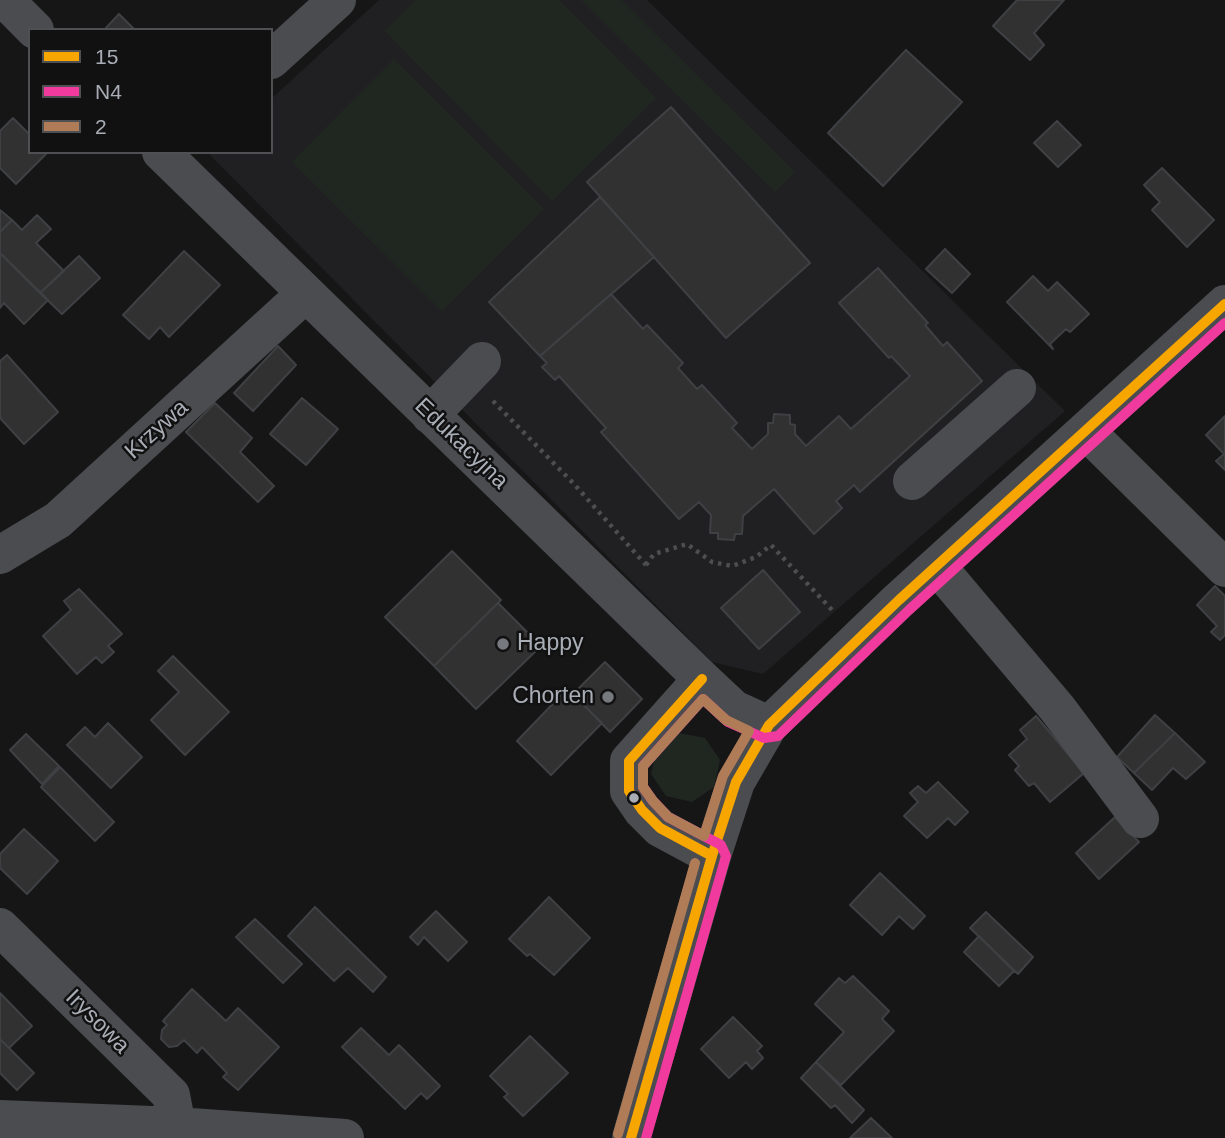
<!DOCTYPE html>
<style>
body{margin:0}
#map{position:relative;width:1225px;height:1138px;overflow:hidden;background:#161617;font-family:Arial,sans-serif}
canvas{display:block}
.legend{position:absolute;left:28px;top:28px;width:245px;height:126px;box-sizing:border-box;background:#111112;border:2px solid #4e5054;margin:0;padding:9px 12px;list-style:none;font-size:21px;color:#a9aeb6}
.legend li{display:flex;align-items:center;gap:14px;height:35px}
.legend b{width:35px;border:2px solid #4e5054}
</style>
<div id="map">
<canvas width="1225" height="1138"></canvas>
<ul class="legend">
<li><b style="height:9px;background:#f7a600"></b>15</li>
<li><b style="height:9px;background:#f13a9d"></b>N4</li>
<li><b style="height:9px;background:#b07c57"></b>2</li>
</ul>
</div>
<script>
const ctx = document.querySelector('canvas').getContext('2d');
ctx.lineJoin = 'round';
function fill(path, color) { ctx.fillStyle = color; ctx.fill(path, 'evenodd'); }
const poly = rows => new Path2D(rows.map(r => 'M' + r).join(''));
function strokePath(path, color, width, dash) { ctx.strokeStyle = color; ctx.lineWidth = width; ctx.lineCap = dash ? 'butt' : 'round'; ctx.setLineDash(dash || []); ctx.stroke(path); }
function write(font, color, halo, rows, align = 'center') {
  ctx.font = font + ' Arial,sans-serif'; ctx.lineWidth = 5; ctx.setLineDash([]); ctx.textBaseline = 'middle'; ctx.strokeStyle = halo; ctx.fillStyle = color; for (const [text, x, y, turn = 0] of rows) {
    ctx.save(); ctx.translate(x, y); ctx.rotate((+turn || 0) * Math.PI / 180); ctx.textAlign = isNaN(turn) ? turn : align; if (halo) ctx.strokeText(text, 0, 0); ctx.fillText(text, 0, 0); ctx.restore();
  }
}
fill(poly([
 [379,0,647,0,1065,411,763,674,712,662,210,155,213,152,271,152,271,99]
]), '#202022');
fill(poly([
 [416,0,559,0,656,98,552,201,385,31],
 [581,0,621,0,795,172,775,192],
 [394,59,544,209,442,311,292,162],
 [679,733,705,738,720,760,714,787,692,802,666,796,651,774,657,748]
]), '#202721');
const building = poly([
 [1017,0,1064,0,1034,33,1044,45,1030,60,993,26,1017,0],
 [119,14,135,30,104,30,119,14],
 [906,50,962,102,883,186,828,133,906,50],
 [671,107,810,263,726,338,587,182,671,107],
 [13,118,30,135,30,152,47,153,16,184,0,168,0,131,13,118],
 [1057,121,1081,145,1058,167,1034,143,1057,121],
 [1162,168,1214,220,1187,247,1152,210,1160,202,1144,185,1162,168],
 [600,197,654,257,540,356,489,302,600,197],
 [0,210,12,220,0,232,0,210],
 [37,215,51,229,36,243,64,271,40,293,0,253,0,232,12,220,22,230,37,215],
 [945,249,970,274,952,293,926,269,945,249],
 [184,251,220,285,169,337,160,327,149,339,123,315,184,251],
 [0,253,48,300,24,324,4,303,0,308,0,253],
 [79,256,100,278,62,314,40,293,79,256],
 [878,268,928,323,925,325,943,346,947,342,982,381,860,492,854,485,836,501,842,508,814,534,774,489,743,516,742,534,735,534,734,540,718,539,718,533,710,533,711,515,699,502,679,519,601,432,606,428,559,376,555,380,542,367,547,363,540,356,611,294,643,329,647,325,683,363,678,368,697,389,702,385,737,423,732,428,752,449,768,434,768,423,773,423,774,414,790,415,790,424,795,425,795,434,806,446,839,416,851,429,910,376,891,356,889,358,839,303,878,268],
 [1033,276,1048,291,1057,282,1089,314,1070,332,1066,329,1050,344,1053,349,1007,302,1033,276],
 [278,346,296,365,253,411,234,393,278,346],
 [7,355,58,412,24,444,0,418,0,361,7,355],
 [302,398,338,429,306,465,270,434,302,398],
 [215,403,252,438,240,452,274,486,258,502,186,432,215,403],
 [1225,416,1225,470,1216,461,1224,454,1206,435,1225,416],
 [452,551,501,600,434,666,385,617,452,551],
 [763,570,800,612,759,649,721,608,763,570],
 [1215,586,1225,596,1225,635,1220,640,1211,632,1217,626,1197,605,1215,586],
 [79,589,122,634,108,646,114,652,102,663,96,657,77,674,43,636,71,610,64,601,79,589],
 [498,603,541,646,476,709,434,666,498,603],
 [173,656,229,712,185,755,151,720,179,692,158,671,173,656],
 [605,662,642,699,610,732,573,694,605,662],
 [567,689,602,723,551,775,517,741,567,689],
 [1155,715,1175,733,1134,773,1117,757,1155,715],
 [1036,716,1084,773,1050,802,1034,783,1029,786,1015,770,1019,766,1009,755,1027,739,1020,730,1036,716],
 [108,723,142,757,111,788,67,745,85,727,95,737,108,723],
 [1175,733,1205,762,1186,779,1173,768,1152,790,1134,773,1175,733],
 [26,734,59,766,42,784,10,750,26,734],
 [60,767,114,822,95,841,41,787,60,767],
 [938,782,968,812,955,825,948,818,927,838,904,816,918,802,910,793,918,786,926,793,938,782],
 [1115,817,1139,842,1099,879,1076,853,1115,817],
 [24,829,58,861,27,894,0,868,0,854,24,829],
 [880,873,925,916,913,929,899,916,882,935,850,905,880,873],
 [549,897,590,938,554,975,530,954,527,956,509,939,549,897],
 [315,907,386,977,373,992,348,968,334,981,288,936,315,907],
 [436,911,467,942,448,961,424,937,418,945,410,937,436,911],
 [986,912,1033,957,1018,974,970,928,986,912],
 [255,919,302,964,283,983,236,937,255,919],
 [979,936,1014,971,999,986,964,952,979,936],
 [853,976,889,1011,882,1019,894,1031,841,1085,816,1062,844,1032,815,1004,839,978,845,983,853,976],
 [192,989,226,1021,238,1008,279,1047,238,1090,223,1077,227,1073,202,1047,197,1053,184,1040,177,1046,169,1047,161,1039,162,1030,167,1025,163,1021,192,989],
 [0,993,32,1026,9,1048,0,1039,0,993],
 [733,1017,762,1046,757,1051,763,1058,752,1069,746,1062,729,1078,701,1049,733,1017],
 [361,1028,389,1055,399,1045,440,1086,427,1099,421,1093,405,1109,342,1047,361,1028],
 [530,1036,568,1073,523,1116,504,1097,508,1094,490,1076,530,1036],
 [0,1039,34,1073,17,1090,0,1073,0,1039],
 [816,1062,864,1110,852,1123,835,1105,831,1108,801,1078,816,1062],
 [871,1118,892,1138,850,1138,871,1118]
]);
fill(building, '#313132');
strokePath(building, '#3f4043', 2);
strokePath(poly([
 [493,401,574,484,646,565,643,569],
 [646,565,654,554,687,544,712,562,732,566,756,557,771,545,834,612]
]), '#4c4e50', 4.5, [3.5, 5]);
strokePath(poly([
 [5,0,35,30],
 [271,60,337,0],
 [161,152,702,679,734,709,769,725],
 [430,415,482,361],
 [1086,431,1225,568],
 [912,481,1017,388],
 [0,555,58,520,305,294],
 [937,566,1057,708,1140,819],
 [702,679,629,761,629,791,642,810,660,828,712,856],
 [0,927,171,1095,177,1126],
 [0,1119,177,1126,345,1138],
 [631,1138,712,856,736,782,769,725,899,600,1225,304]
]), '#4b4c4f', 38);
strokePath(poly([
 [702,679,629,761,629,791,642,810,660,828,712,856],
 [631,1138,712,856,736,782,769,725,899,600,1225,304]
]), '#f7a600', 10);
strokePath(poly([
 [646,1138,726,856,721,845,668,817,653,801,643,787,643,766,703,699,728,722,764,738,778,736,909,610,1225,323]
]), '#f13a9d', 10);
strokePath(poly([
 [703,699,726,720,749,731,723,776,704,836,668,817,653,801,643,787,643,766,703,699],
 [618,1134,695,863]
]), '#b07c57', 10);
for (const [x, y, r, color] of [
 [503,644,7,"#76797e"],
 [608,697,7,"#76797e"],
 [634,798,6,"#a9aeb6"]
]) { const dot = new Path2D(); dot.arc(x, y, r, 0, 2 * Math.PI); ctx.fillStyle = color; ctx.fill(dot); strokePath(dot, '#111112', 2.5); }
write('23px', '#a9aeb6', '#111112', [
 ["Krzywa",157,430,-42],
 ["Edukacyjna",461,444,44],
 ["Irysowa",97,1022,45]
]);
write('23px', '#a9aeb6', '#111112', [
 ["Happy",517,644],
 ["Chorten",594,697,"right"]
], 'left');
</script>
